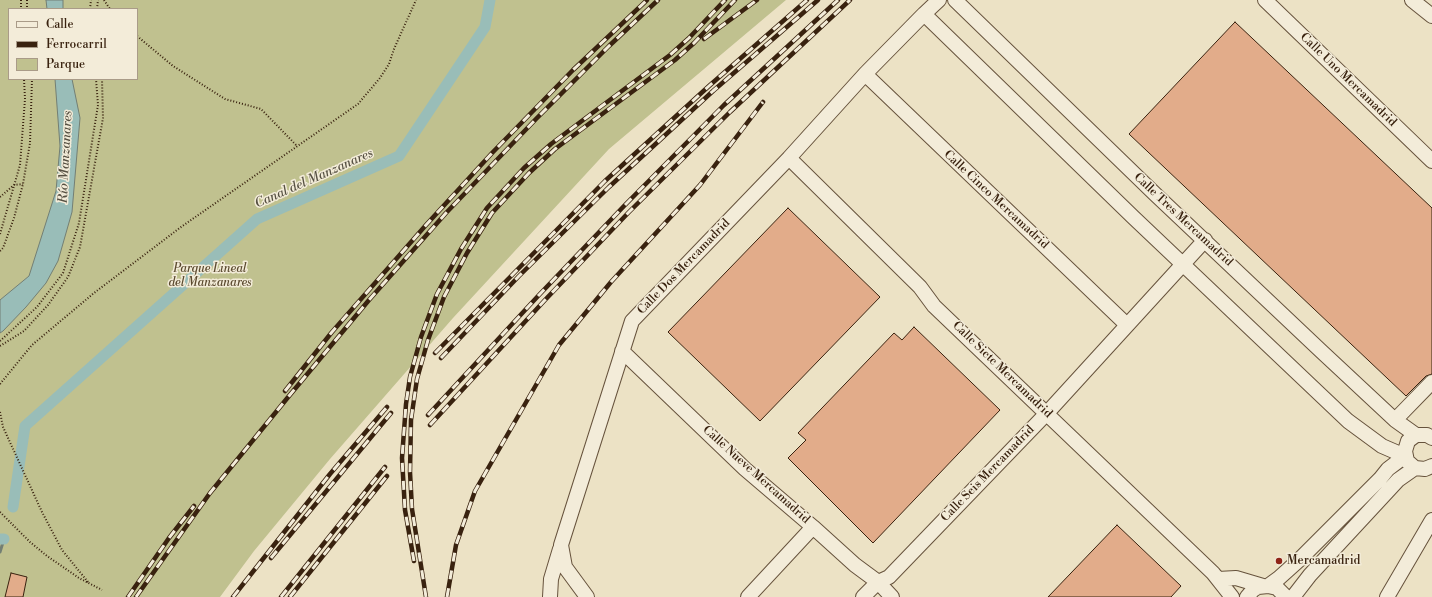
<!DOCTYPE html>
<meta charset="utf-8">
<style>
body{margin:0}
#map{position:relative;width:1432px;height:597px;overflow:hidden;background:#ece2c5;font-family:"Libre Bodoni",serif}
canvas{display:block}
.legend{position:absolute;left:8px;top:8px;width:130px;height:72px;box-sizing:border-box;background:#f3ecd9;border:1px solid #a99b88;margin:0;padding:5px 7px;list-style:none;font-size:12px;color:#39220f}
.legend li{display:flex;align-items:center;gap:8px;height:20px}
.legend b{width:20px;border:1px solid #a99b88}
</style>
<div id="map">
<canvas width="1432" height="597"></canvas>
<ul class="legend">
<li><b style="height:5px;background:#f3ecd9"></b>Calle</li>
<li><b style="height:5px;background:#39220f"></b>Ferrocarril</li>
<li><b style="height:11px;background:#c0c18f"></b>Parque</li>
</ul>
</div>
<script>
const ctx = document.querySelector('canvas').getContext('2d');
ctx.lineJoin = 'round';
function fill(path, color) { ctx.fillStyle = color; ctx.fill(path, 'evenodd'); }
const poly = rows => new Path2D(rows.map(r => 'M' + r).join(''));
function strokePath(path, color, width, dash) { ctx.strokeStyle = color; ctx.lineWidth = width; ctx.lineCap = dash ? 'butt' : 'round'; ctx.setLineDash(dash || []); ctx.stroke(path); }
function write(font, color, halo, rows, align = 'center') {
  ctx.font = font + ' "Libre Bodoni",serif'; ctx.lineWidth = 3; ctx.setLineDash([]); ctx.textBaseline = 'middle'; ctx.strokeStyle = halo; ctx.fillStyle = color; for (const [text, x, y, turn = 0] of rows) {
    ctx.save(); ctx.translate(x, y); ctx.rotate((+turn || 0) * Math.PI / 180); ctx.textAlign = isNaN(turn) ? turn : align; if (halo) ctx.strokeText(text, 0, 0); ctx.fillText(text, 0, 0); ctx.restore();
  }
}
fill(poly([
 [0,0,786,0,609,149,453,318,330,459,254,551,220,597,0,597],
 [9,9,137,9,137,79,9,79]
]), '#c0c18f');
const water = poly([
 [46,0,63,0,63,9,47,9,46,0],
 [55,79,72,79,80,118,72,212,58,261,46,283,26,307,3,331,0,333,0,300,29,276,56,191,60,146,55,79]
]);
fill(water, '#99bdb8');
strokePath(water, '#737f74', 1);
strokePath(poly([
 [0,552,4,539]
]), '#737f74', 3);
strokePath(poly([
 [13,507,25,426,257,219,399,156,485,27,490,0],
 [0,539,4,539]
]), '#99bdb8', 11);
const building = poly([
 [1235,22,1432,208,1432,374,1426,376,1406,396,1129,134,1235,22],
 [788,208,880,297,760,421,668,332,788,208],
 [914,327,1000,410,873,543,788,458,806,440,798,433,894,333,902,340,914,327],
 [1117,525,1181,586,1171,597,1048,597,1117,525],
 [11,573,27,577,23,597,5,597,11,573]
]);
fill(building, '#e2ac8a');
strokePath(building, '#39220f', 1);
const minor = poly([
 [955,0,1155,194,1321,351,1395,420,1416,435],
 [1265,0,1432,161],
 [1412,0,1432,16],
 [924,14,1133,217,1348,421,1382,446,1405,456,1388,469,1380,479,1299,560,1279,578,1268,586],
 [865,74,1127,325],
 [789,158,920,287,934,306,1213,573,1232,597],
 [622,351,745,469,813,527,855,565,878,582,892,597],
 [1395,420,1432,382],
 [1432,438,1427,435,1416,435,1408,441,1405,451,1407,461,1415,468,1425,469,1432,466],
 [1218,579,1236,578,1263,586],
 [550,597,551,579,560,549],
 [587,597,565,567,561,545,632,321,789,158,865,74,924,14,939,0],
 [748,597,813,527],
 [863,597,878,582,889,577,1047,413,1205,240],
 [1247,597,1253,590,1258,587,1268,586,1277,588,1286,597],
 [1293,597,1310,575,1398,480,1415,468],
 [1387,597,1432,520]
]);
strokePath(minor, '#66523c', 16);
strokePath(poly([
 [21,0,21,9],
 [27,0,27,9],
 [104,0,110,9],
 [90,9,91,0],
 [97,9,98,0],
 [137,36,173,66,225,99,261,109,297,146],
 [0,197,14,185,23,184],
 [0,234,20,165,25,99,24,79],
 [0,251,3,248,14,218,23,184,30,143,32,79],
 [0,341,37,307,63,273,79,223,98,105,96,79],
 [0,346,24,331,48,305,68,277,80,247,103,118,102,79],
 [0,384,32,345,94,293,181,227,358,104,380,78,389,64,394,49,416,0],
 [0,412,3,427,42,512,62,550,88,582],
 [0,512,30,542,47,556,79,578,102,590]
]), '#39220f', 2, [1, 2]);
strokePath(minor, '#f3ecd9', 14);
const rail = poly([
 [704,39,757,0],
 [435,353,605,181,709,86,807,0],
 [441,358,519,276,609,187,713,91,818,0],
 [285,391,332,332,426,225,493,152,573,70,647,0],
 [428,415,539,295,624,206,724,105,838,0],
 [430,425,545,300,629,212,730,112,850,0],
 [271,558,391,413],
 [414,561,405,510,402,458,406,404,410,377,421,337,437,294,461,249,487,208,524,168,551,144,670,55,689,38,725,0],
 [128,597,169,538,194,506],
 [136,597,210,493,289,396,369,300,446,213,536,119,609,46,658,0],
 [233,597,330,474,387,407],
 [281,597,385,467],
 [290,597,387,476],
 [426,597,412,509,410,472,411,420,417,379,428,340,444,297,467,253,492,213,529,173,555,149,675,60,694,43,735,0],
 [447,597,456,545,475,491,559,345,611,282,700,185,763,102]
]);
strokePath(rail, '#39220f', 4.5);
strokePath(rail, '#f3ecd9', 3, [9]);
for (const [x, y, r, color] of [
 [1279,561,4,"#8f2418"]
]) { const dot = new Path2D(); dot.arc(x, y, r, 0, 2 * Math.PI); ctx.fillStyle = color; ctx.fill(dot); strokePath(dot, '#f3ecd9', 1.5); }
write('12px', '#39220f', '#f3ecd9', [
 ["Calle Uno Mercamadrid",1348,80,44],
 ["Calle Cinco Mercamadrid",996,200,43],
 ["Calle Tres Mercamadrid",1183,220,43],
 ["Calle Dos Mercamadrid",684,267,-46],
 ["Calle Siete Mercamadrid",1002,370,44],
 ["Calle Seis Mercamadrid",988,474,-46],
 ["Calle Nueve Mercamadrid",756,475,42]
]);
write('italic 12px', '#5b4a2f', '#f3ecd9', [
 ["Parque Lineal",210,269],
 ["del Manzanares",210,283]
]);
write('12px', '#39220f', '#f3ecd9', [
 ["Mercamadrid",1287,561]
], 'left');
write('italic 13px', '#565042', '#f3ecd9', [
 ["Río Manzanares",66,157,-87],
 ["Canal del Manzanares",314,179,-24]
]);
</script>
